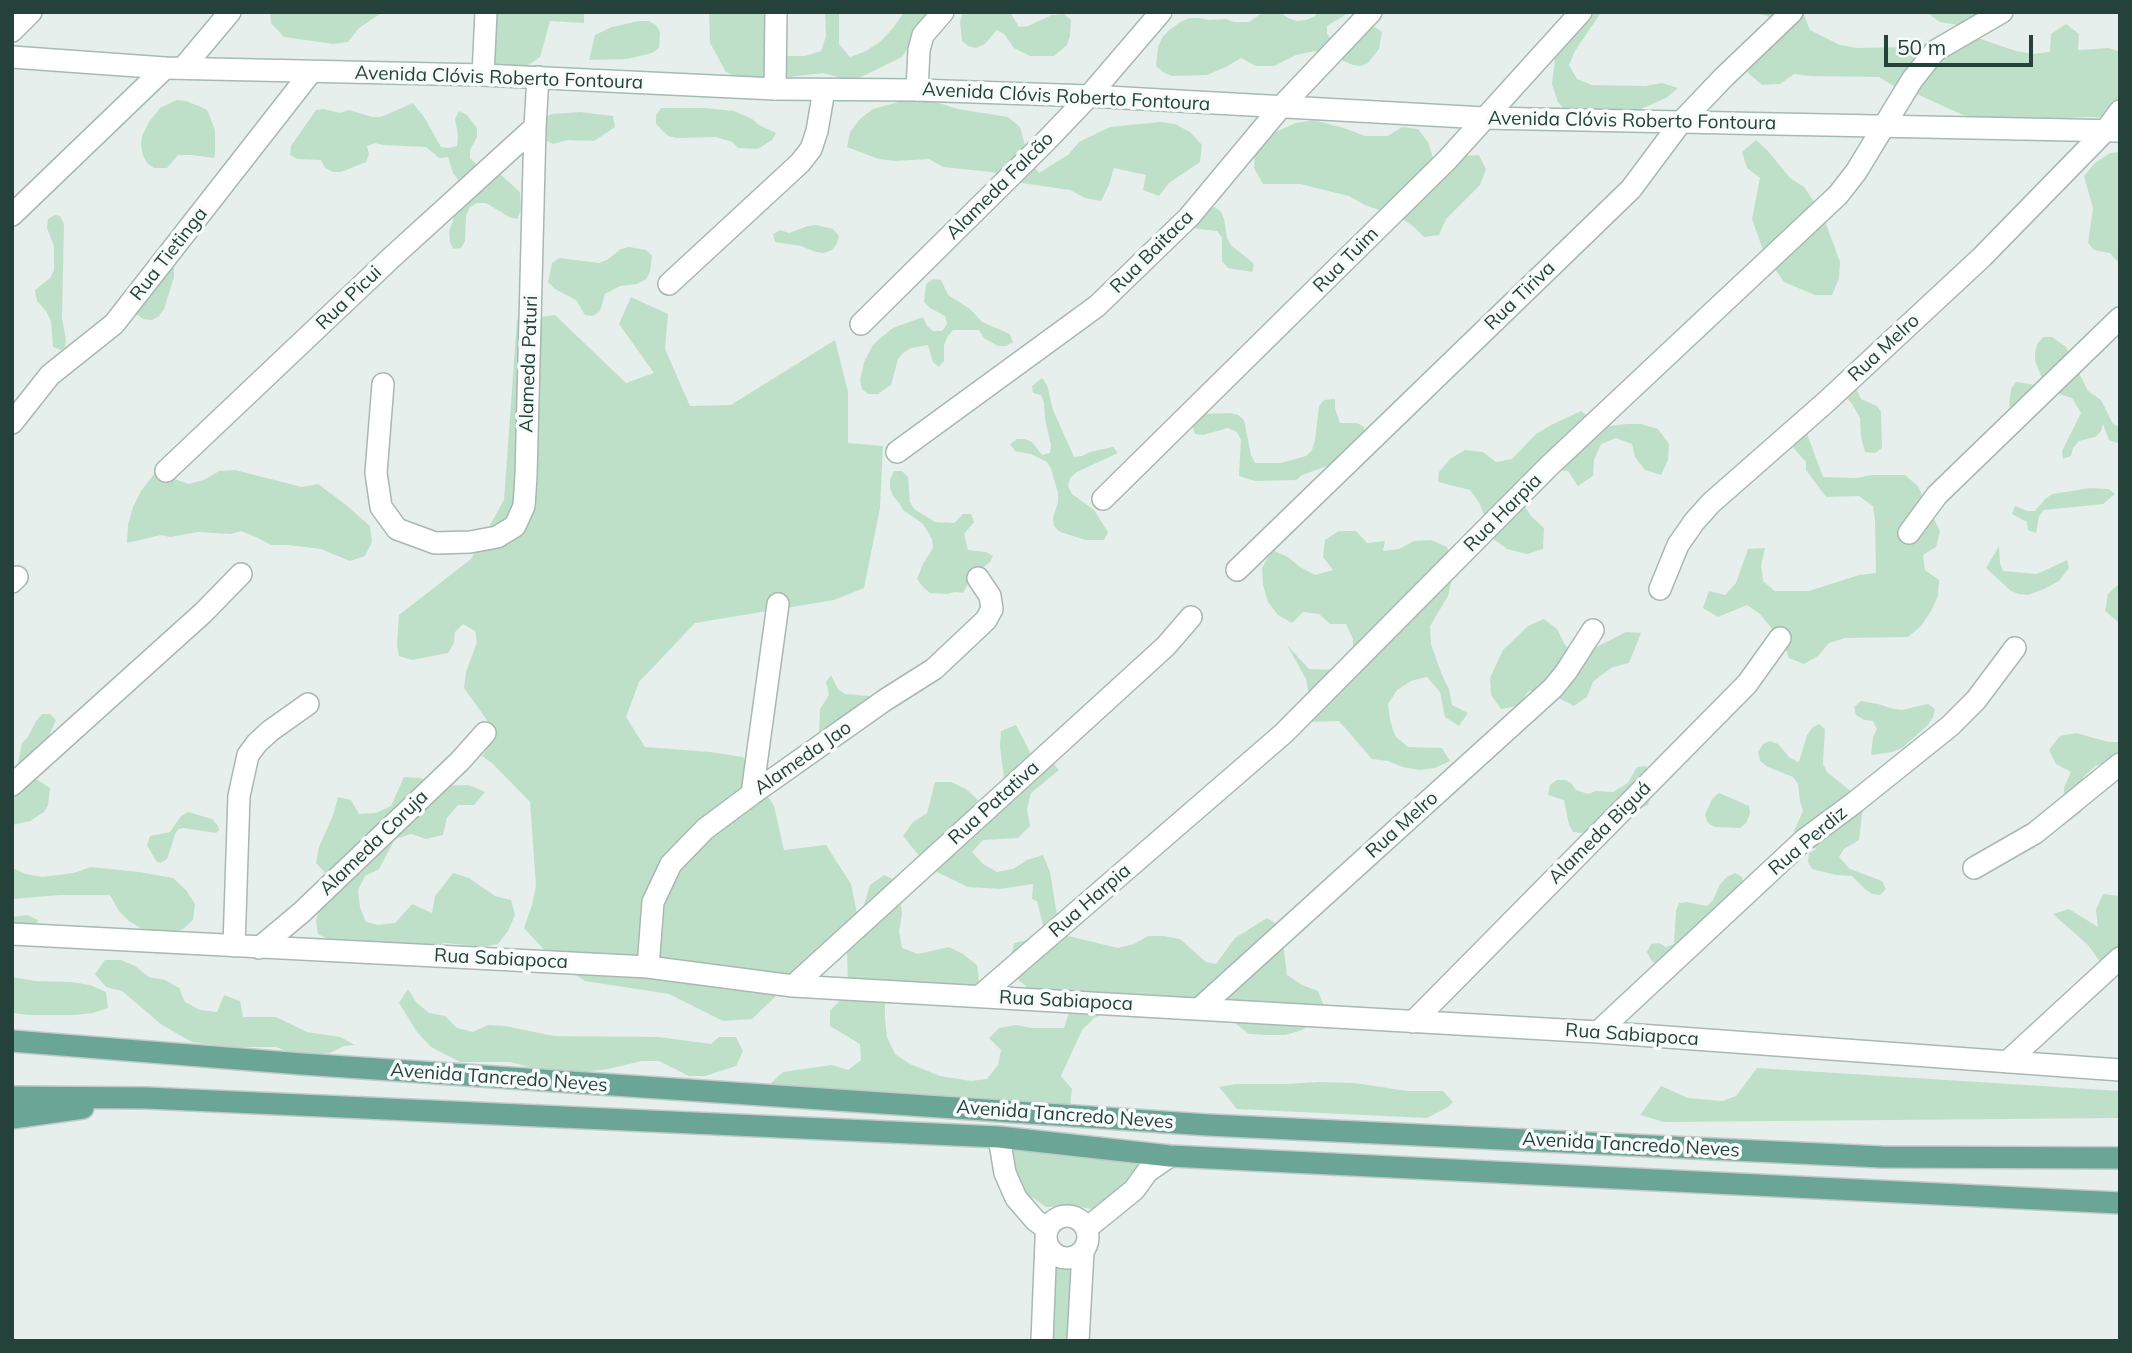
<!DOCTYPE html>
<meta charset="utf-8">
<style>
body{margin:0}
#map{position:relative;width:2132px;height:1353px;overflow:hidden;background:#e6efeb;font-family:Mulish,sans-serif}
canvas{display:block}
.frame{position:absolute;inset:0;border:14px solid #24423a;pointer-events:none}
.scale{position:absolute;left:1884px;top:35px;width:149px;height:32px;box-sizing:border-box;border:4px solid #24423a;border-top:0;padding-left:9px;font-size:21px;line-height:24px;white-space:nowrap;color:#24423a;-webkit-text-stroke:5px #f7fbf9;paint-order:stroke}
</style>
<div id="map">
<canvas width="2132" height="1353"></canvas>
<div class="frame"></div>
<div class="scale">50 m</div>
</div>
<script>
const ctx = document.querySelector('canvas').getContext('2d');
ctx.lineJoin = 'round';
function fill(path, color) { ctx.fillStyle = color; ctx.fill(path, 'evenodd'); }
const poly = rows => new Path2D(rows.map(r => 'M' + r).join(''));
function strokePath(path, color, width, dash) { ctx.strokeStyle = color; ctx.lineWidth = width; ctx.lineCap = dash ? 'butt' : 'round'; ctx.setLineDash(dash || []); ctx.stroke(path); }
function write(font, color, halo, rows, align = 'center') {
  ctx.font = font + ' Mulish,sans-serif'; ctx.lineWidth = 7; ctx.setLineDash([]); ctx.textBaseline = 'middle'; ctx.strokeStyle = halo; ctx.fillStyle = color; for (const [text, x, y, turn = 0] of rows) {
    ctx.save(); ctx.translate(x, y); ctx.rotate((+turn || 0) * Math.PI / 180); ctx.textAlign = isNaN(turn) ? turn : align; if (halo) ctx.strokeText(text, 0, 0); ctx.fillText(text, 0, 0); ctx.restore();
  }
}
fill(poly([
 [270,12,383,12,359,28,348,42,333,44,284,37,271,23],
 [483,12,584,12,584,23,550,21,540,57,527,66,496,64,481,54],
 [709,12,767,12,764,35,773,50,788,56,805,56,821,51,826,36,825,12,839,12,839,44,850,57,866,51,881,41,893,28,904,12,925,12,931,15,902,57,857,79,841,78,823,73,789,77,773,77,761,81,743,79,726,72,710,43],
 [963,12,1010,12,1019,27,1028,26,1052,15,1064,14,1071,20,1070,36,1067,45,1054,56,1030,56,1014,48,1004,34,997,30,985,44,976,48,968,46,962,41,960,22],
 [1263,12,1280,12,1288,18,1297,21,1306,20,1314,17,1318,12,1350,12,1327,26,1327,34,1332,40,1375,27,1382,32,1379,49,1368,63,1361,66,1353,65,1330,55,1315,51,1296,55,1274,66,1256,66,1241,58,1226,67,1207,75,1172,76,1163,72,1156,66,1158,47,1162,38,1168,31,1182,21,1190,18,1200,18,1208,20,1226,19,1234,22,1249,22],
 [1586,12,1600,14,1575,51,1569,65,1577,79,1592,85,1645,86,1662,83,1678,88,1666,98,1634,112,1570,115,1558,102,1552,84,1556,50],
 [1751,12,1803,12,1810,30,1840,45,1857,48,1906,47,1921,56,1975,37,2016,51,2033,54,2050,52,2051,34,2066,24,2079,34,2078,50,2109,48,2120,52,2120,117,2114,118,2091,117,1995,121,1963,115,1910,91,1894,86,1879,77,1811,76,1794,74,1780,84,1762,85,1748,73,1753,55,1775,31,1768,16],
 [1926,12,1992,12,1965,26,1940,22],
 [639,21,649,21,656,25,660,32,659,48,652,53,627,59,589,60,595,35,612,27],
 [923,98,958,109,1008,117,1020,127,1029,160,1039,173,1068,155,1079,142,1110,127,1160,122,1175,124,1190,132,1202,145,1200,162,1169,183,1159,196,1143,190,1146,175,1114,168,1109,185,1101,201,1085,198,1070,190,1022,183,1007,176,991,172,943,167,929,159,895,161,879,159,847,147,850,132,860,119,873,109,906,100],
 [177,100,186,101,206,109,208,112,215,130,215,154,214,158,191,155,178,155,167,168,154,168,147,163,143,155,141,145,142,136,149,122,160,108],
 [413,103,424,117,441,147,449,148,457,146,458,136,455,119,459,111,467,115,477,128,477,137,470,150,470,158,476,164,500,174,520,192,521,210,517,219,509,217,486,203,477,203,470,207,466,216,465,241,461,248,453,249,450,242,449,232,464,188,453,173,448,157,439,158,426,147,383,145,375,143,367,146,369,154,366,162,341,172,333,172,325,168,321,160,297,159,290,155,291,146,316,110,324,109,340,113,349,110,372,117,381,117],
 [661,108,705,108,734,111,752,119,759,125,776,133,772,140,758,149,738,148,732,142,716,137,677,138,668,136,656,124,656,115],
 [580,112,613,116,615,127,594,141,568,140,553,144,545,140,544,117,552,114],
 [1314,120,1347,129,1365,136,1388,136,1402,127,1418,129,1428,142,1433,158,1447,166,1461,156,1479,155,1486,169,1480,185,1446,219,1439,235,1424,237,1413,226,1399,217,1365,205,1349,196,1300,184,1263,184,1254,168,1255,151,1264,137,1296,123],
 [1756,140,1768,151,1790,178,1804,187,1822,213,1840,262,1839,278,1832,295,1815,295,1784,282,1764,253,1752,219,1760,178,1747,168,1742,152],
 [2120,152,2120,264,2110,253,2094,250,2088,243,2093,208,2084,176,2095,163,2110,153],
 [1215,207,1221,212,1224,219,1227,238,1231,245,1254,264,1252,272,1228,268,1222,261,1222,238,1217,231,1192,228,1207,209],
 [55,215,60,216,64,224,62,318,66,340,65,347,61,350,53,347,51,321,46,311,37,301,36,296,35,290,50,278,54,270,54,246,47,228,48,219],
 [816,225,833,229,839,236,837,243,832,250,824,253,816,252,801,246,775,242,773,234,780,230,789,233,808,226],
 [629,247,646,250,652,256,650,272,646,279,637,284,620,286,605,294,600,311,593,316,585,315,576,300,555,289,548,282,552,263,559,258,599,263,607,260,621,249],
 [168,266,174,268,174,277,164,309,159,316,152,320,143,319,136,314,136,305],
 [933,279,941,280,948,295,970,309,982,322,1010,334,1013,342,1006,346,998,346,984,338,979,330,953,330,948,336,944,345,944,361,939,367,933,362,928,345,911,348,903,353,898,359,891,385,878,394,868,394,862,389,860,380,862,372,864,362,873,345,879,339,893,328,923,317,927,326,933,331,942,331,947,324,945,316,930,308,924,302,926,284],
 [631,297,668,314,665,349,690,406,731,405,835,340,848,392,848,443,883,446,880,508,864,588,834,600,695,623,639,682,626,717,645,747,710,752,743,757,774,806,784,850,826,845,851,884,858,918,752,1019,723,1021,669,994,585,981,573,973,560,967,524,928,532,905,536,886,530,802,494,765,482,756,497,734,464,688,466,672,477,642,475,631,463,624,455,632,454,643,448,653,412,660,399,656,397,645,399,615,471,559,504,500,517,320,555,315,626,383,654,373,619,324],
 [2043,337,2052,337,2066,347,2088,391,2101,400,2113,424,2120,427,2120,440,2117,443,2109,440,2103,424,2101,431,2095,437,2079,441,2073,448,2071,456,2063,459,2062,451,2081,413,2072,398,2056,393,2016,410,2009,406,2011,389,2016,382,2042,386,2042,378,2035,361,2035,353,2037,344],
 [1042,378,1047,385,1053,410,1074,457,1082,456,1090,452,1113,447,1118,453,1077,472,1070,478,1068,486,1072,494,1094,510,1108,532,1104,540,1086,540,1060,532,1054,526,1053,518,1058,502,1058,493,1051,469,1047,462,1031,454,1015,451,1010,444,1017,439,1025,439,1032,442,1042,455,1050,453,1051,445,1045,419,1044,403,1041,395,1033,393,1032,386],
 [1854,384,1861,399,1877,406,1881,412,1882,448,1875,453,1865,452,1861,437,1860,418,1852,404,1843,393],
 [1335,399,1335,408,1340,423,1357,423,1364,427,1365,435,1342,458,1327,466,1302,475,1296,480,1255,481,1239,476,1241,440,1237,432,1228,428,1203,435,1195,434,1192,425,1204,414,1230,413,1238,415,1244,420,1251,455,1255,463,1281,463,1306,456,1312,450,1315,440,1319,406,1324,400],
 [1581,411,1594,421,1610,426,1627,424,1641,424,1658,429,1669,444,1668,460,1661,475,1645,470,1635,457,1632,444,1616,438,1601,444,1594,460,1593,476,1578,486,1568,471,1551,470,1523,504,1532,517,1544,528,1543,549,1527,554,1507,549,1492,538,1480,504,1470,490,1438,482,1439,472,1450,459,1465,450,1483,452,1496,462,1512,459,1536,434,1551,425],
 [1806,431,1823,477,1856,478,1872,475,1905,475,1918,486,1940,531,1936,547,1923,555,1925,570,1939,580,1938,596,1931,611,1921,626,1908,637,1845,638,1829,643,1818,656,1804,664,1789,658,1783,642,1760,614,1747,605,1718,617,1703,608,1709,591,1725,595,1736,583,1748,549,1765,548,1761,566,1763,581,1775,591,1809,591,1859,575,1876,573,1875,522,1873,506,1859,496,1826,497,1806,470,1806,462,1790,444],
 [161,465,172,478,188,484,204,480,219,471,235,470,302,487,318,484,345,504,370,526,372,542,365,556,350,561,321,549,288,545,271,545,256,537,241,531,231,534,198,532,170,537,161,535,127,543,128,525,133,507,141,491],
 [894,471,902,471,908,477,910,502,914,509,935,522,954,523,963,514,971,514,974,522,964,534,968,550,986,552,993,556,990,562,972,577,963,593,955,592,947,594,930,593,923,587,917,579,923,564,933,548,932,539,923,524,903,510,899,503,893,496,890,488,890,480],
 [2090,488,2109,489,2115,494,2103,504,2044,510,2039,516,2036,533,2028,530,2027,522,2012,514,2015,506,2027,511,2035,511,2046,498,2053,494],
 [1339,531,1356,531,1367,543,1385,541,1383,551,1399,549,1414,541,1431,540,1447,547,1452,563,1452,578,1448,596,1430,626,1431,644,1442,675,1449,689,1452,705,1468,713,1459,726,1445,717,1440,692,1427,677,1411,681,1397,690,1388,704,1390,720,1395,736,1408,747,1442,748,1450,761,1435,768,1419,770,1403,767,1388,761,1372,759,1339,721,1306,722,1309,696,1306,679,1287,645,1309,669,1344,670,1353,656,1353,639,1346,624,1330,624,1319,614,1303,612,1292,623,1278,615,1268,602,1263,585,1262,568,1272,550,1288,557,1300,567,1315,575,1333,570,1323,557,1325,540],
 [1999,546,2000,563,2003,571,2037,574,2067,560,2069,568,2059,581,2044,589,2028,595,2019,594,2011,591,1986,568],
 [2120,583,2120,621,2118,622,2105,611,2108,594],
 [1544,619,1557,629,1565,645,1579,656,1626,632,1641,633,1629,663,1613,667,1600,676,1593,682,1587,697,1574,706,1545,691,1529,691,1518,706,1501,709,1491,695,1490,678,1503,650,1528,626],
 [831,675,838,689,845,694,869,696,870,704,819,734,820,709,829,695,826,682],
 [1861,701,1878,704,1894,709,1902,710,1928,704,1935,709,1933,717,1928,725,1902,748,1892,752,1871,755,1873,737,1877,729,1873,721,1864,720,1856,715,1854,707],
 [42,714,50,714,56,720,33,772,36,779,50,788,48,805,44,812,30,821,12,825,12,774,17,768,22,743,28,737,36,721],
 [1819,724,1825,729,1823,764,1827,772,1853,793,1863,806,1859,840,1844,849,1839,857,1850,869,1882,881,1886,889,1880,895,1872,894,1865,889,1852,876,1836,875,1812,869,1808,862,1809,853,1816,849,1795,839,1794,831,1803,811,1800,801,1798,784,1793,777,1768,767,1760,761,1758,752,1763,744,1770,741,1778,744,1790,758,1799,762,1807,735,1812,728],
 [1016,725,1032,756,1048,757,1059,770,1031,793,1027,809,1030,826,1018,838,983,840,972,852,983,864,997,872,1013,869,1027,860,1043,855,1050,872,1058,921,1068,936,1118,948,1134,944,1148,936,1164,936,1180,939,1206,962,1216,964,1235,938,1267,918,1281,927,1287,975,1302,985,1318,991,1324,1006,1317,1021,1302,1030,1286,1035,1266,1035,1249,1034,1236,1024,1226,1011,1159,1018,1125,1017,1109,1011,1094,1018,1082,1030,1061,1076,1072,1089,1070,1106,1001,1105,985,1099,970,1100,778,1097,771,1083,783,1072,832,1065,848,1070,861,1060,860,1044,830,1026,830,1011,841,999,848,984,847,952,861,923,860,918,870,885,884,875,899,882,902,915,899,931,902,948,918,954,949,947,963,954,977,965,979,981,971,996,890,986,885,1002,885,1020,887,1037,895,1054,910,1064,940,1076,971,1081,987,1079,998,1065,1001,1050,989,1038,999,1028,1016,1025,1032,1028,1064,1028,1069,1013,1056,1002,1027,987,1014,976,1010,961,1014,943,1032,939,1045,933,1037,901,1032,899,1033,884,1000,889,968,887,937,872,924,862,903,836,913,822,927,813,935,782,951,782,966,789,978,800,994,804,1006,795,1000,747,1001,731],
 [2076,733,2109,742,2120,742,2120,762,2111,761,2095,766,2083,778,2081,812,2068,822,2063,806,2064,788,2071,772,2056,764,2049,750,2060,736],
 [1646,766,1652,772,1654,789,1648,805,1641,808,1632,806,1607,826,1581,833,1573,832,1569,825,1564,800,1548,795,1550,785,1557,780,1566,780,1571,783,1576,790,1588,794,1596,791,1613,792,1628,783,1637,767],
 [404,777,421,778,436,786,469,785,485,792,474,805,458,805,447,818,443,835,426,839,411,834,395,839,379,869,365,876,358,890,360,907,366,922,378,925,395,923,412,904,432,913,435,896,453,873,469,878,495,896,511,900,515,915,508,931,498,944,483,947,445,943,429,946,330,940,318,934,316,921,328,876,316,863,319,847,334,813,338,797,351,800,359,814,376,813,391,806],
 [1719,793,1749,806,1750,814,1746,823,1740,828,1715,827,1708,823,1705,815,1712,799],
 [188,812,212,819,218,826,219,830,216,833,183,828,179,829,176,832,167,859,160,863,156,861,147,845,150,836,170,832,181,816],
 [90,867,139,872,173,878,186,890,195,904,193,920,183,929,170,933,153,932,142,929,129,921,119,911,110,895,60,895,12,899,12,868,26,874,42,877,74,873],
 [1735,873,1742,877,1743,885,1658,965,1651,960,1647,952,1651,944,1659,943,1666,947,1674,944,1676,911,1679,903,1687,902,1707,906,1713,900,1720,884,1727,877],
 [2103,894,2120,896,2120,963,2111,966,2098,959,2088,945,2053,914,2069,909,2098,927,2096,910],
 [27,915,38,920,36,926,12,928,12,917],
 [105,960,121,960,135,966,149,977,165,980,179,988,185,1002,200,1010,217,1012,224,995,240,1001,243,1017,276,1017,307,1032,340,1037,355,1045,344,1046,330,1053,299,1056,276,1047,225,1047,192,1042,162,1025,122,991,106,987,95,974],
 [12,977,35,981,71,982,90,985,106,992,108,1008,93,1013,76,1015,28,1015,12,1013],
 [408,989,416,1002,429,1013,445,1016,457,1028,473,1032,488,1025,505,1026,554,1036,659,1037,711,1044,719,1037,736,1037,743,1051,736,1066,705,1076,689,1076,659,1061,642,1061,608,1069,576,1073,545,1071,510,1062,460,1062,431,1047,417,1032,399,1003],
 [1757,1068,2120,1091,2120,1118,1664,1122,1640,1115,1661,1086,1688,1098,1722,1101,1736,1096],
 [1319,1082,1355,1083,1407,1091,1443,1091,1453,1102,1448,1107,1427,1118,1237,1109,1219,1087,1235,1084,1286,1084],
 [1011,1149,1144,1157,1141,1169,1098,1210,1074,1206,1046,1207,1027,1194,1021,1185,1015,1174],
 [1062,1264,1070,1266,1073,1271,1070,1341,1052,1341,1054,1270]
]), '#bfe0c8');
const street = poly([
 [12,31,31,12],
 [183,68,230,12],
 [483,75,486,12],
 [775,89,776,12],
 [917,90,919,50,923,35,943,12],
 [12,215,165,68],
 [669,284,800,163,811,149,817,131,824,90],
 [861,324,1046,141,1089,96,1161,12],
 [383,384,376,473,381,507,397,529,435,543,470,542,497,537,515,526,524,506,526,476,535,127,538,77],
 [12,423,50,375,114,324,311,72],
 [897,452,1097,306,1189,217,1280,108,1371,12],
 [166,471,391,258,535,127],
 [1103,499,1447,160,1581,12],
 [1909,533,1937,495,2120,318],
 [1237,570,1631,189,1681,122,1724,77,1792,12],
 [12,582,17,577],
 [1660,589,1678,545,1694,522,1711,503,1826,402,1982,257,2106,130,2120,111],
 [12,785,204,612,241,574],
 [752,794,778,604],
 [1974,868,2035,833,2120,764],
 [12,934,648,967,793,986,1598,1032,2120,1070],
 [234,946,239,796,248,755,257,743,270,731,308,704],
 [259,948,302,912,460,761,485,733],
 [648,967,653,902,671,864,705,829,752,794,885,700,934,669,986,620,992,609,990,596,978,578],
 [793,986,1166,646,1191,617],
 [980,996,1284,733,1549,466,1838,195,1856,172,1912,80,1935,51,2002,12],
 [1199,1009,1553,688,1566,672,1593,630],
 [1413,1022,1747,684,1780,638],
 [1598,1032,1804,840,1854,803,1950,726,1976,700,2015,648],
 [2007,1062,2120,958],
 [999,1137,1005,1173,1016,1198,1035,1220,1047,1229],
 '1046 1237a21 21 0 1 1 42 0a21 21 0 1 1-42 0Z',
 [1087,1228,1134,1190,1147,1172,1170,1156],
 [1042,1341,1046,1241],
 [1078,1341,1083,1252]
]);
const secondary = poly([
 [12,57,165,68,483,75,775,89,917,90,1089,96,1484,118,2120,131]
]);
const primary = poly([
 [12,1041,302,1064,1208,1125,1882,1157,2120,1158],
 [12,1097,147,1098,999,1137,1170,1156,2120,1203],
 [12,1118,83,1108]
]);
strokePath(street, '#a8b8b2', 24);
strokePath(secondary, '#a4bbb3', 24);
strokePath(primary, '#c2cac8', 24);
strokePath(street, '#fff', 21);
strokePath(secondary, '#fff', 21);
strokePath(primary, '#6aa596', 21);
write('19px', '#24423a', '#f7fbf9', [
 ["Avenida Clóvis Roberto Fontoura",499,78,2],
 ["Avenida Clóvis Roberto Fontoura",1066,97,3],
 ["Avenida Clóvis Roberto Fontoura",1632,121,1],
 ["Alameda Falcão",1000,186,-45],
 ["Rua Baitaca",1152,252,-45],
 ["Rua Tietinga",169,254,-52],
 ["Rua Tuim",1346,260,-45],
 ["Rua Tiriva",1520,296,-44],
 ["Rua Picui",349,298,-44],
 ["Rua Melro",1884,348,-43],
 ["Alameda Paturi",529,364,-88],
 ["Rua Harpia",1503,513,-45],
 ["Alameda Jao",803,758,-35],
 ["Rua Patativa",994,803,-42],
 ["Rua Melro",1402,825,-42],
 ["Alameda Biguá",1600,833,-45],
 ["Rua Perdiz",1808,841,-40],
 ["Alameda Coruja",374,843,-44],
 ["Rua Harpia",1090,901,-41],
 ["Rua Sabiapoca",501,959,3],
 ["Rua Sabiapoca",1066,1001,3],
 ["Rua Sabiapoca",1632,1035,4],
 ["Avenida Tancredo Neves",499,1078,4],
 ["Avenida Tancredo Neves",1065,1115,4],
 ["Avenida Tancredo Neves",1631,1145,3]
]);
</script>
